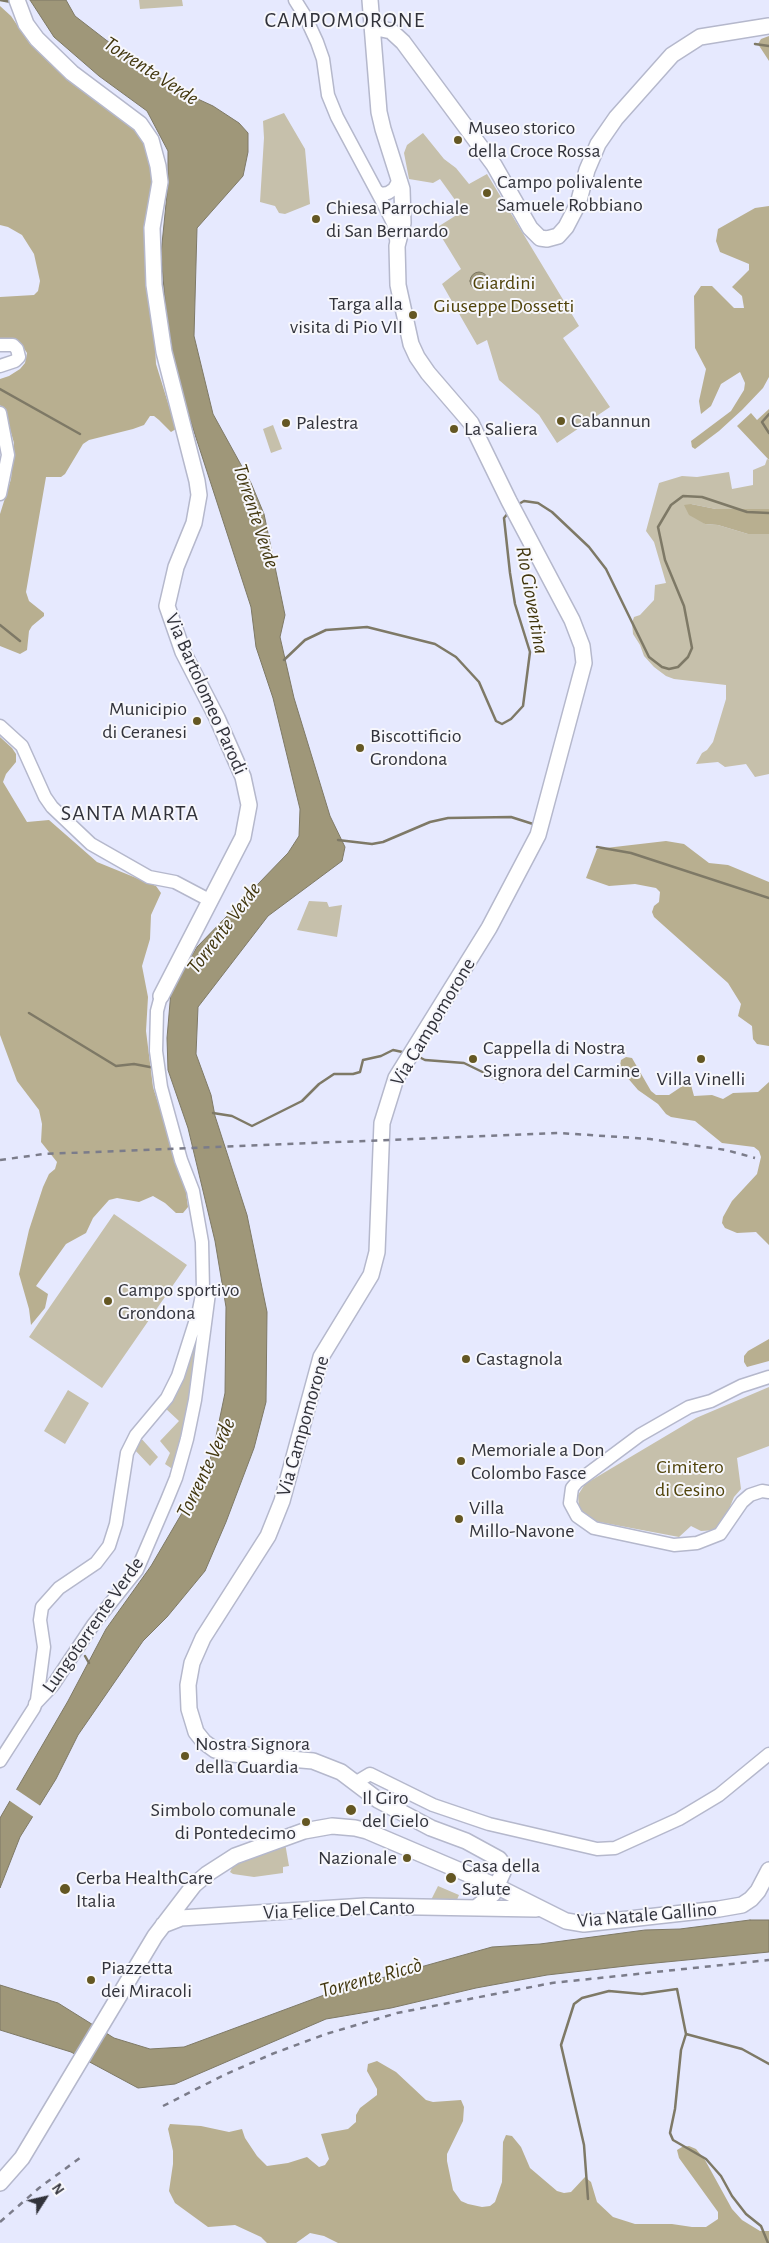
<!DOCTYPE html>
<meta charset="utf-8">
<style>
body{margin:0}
#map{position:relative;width:769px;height:2243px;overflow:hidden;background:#e6e9fe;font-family:"Alegreya Sans",sans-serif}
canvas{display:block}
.north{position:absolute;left:20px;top:2173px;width:50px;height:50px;-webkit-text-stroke:4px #f7f7fc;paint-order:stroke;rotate:55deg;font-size:14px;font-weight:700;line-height:20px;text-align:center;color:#32333b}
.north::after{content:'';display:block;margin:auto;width:18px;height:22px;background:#32333b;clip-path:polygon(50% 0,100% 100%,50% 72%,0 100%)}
</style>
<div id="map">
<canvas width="769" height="2243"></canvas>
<div class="north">N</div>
</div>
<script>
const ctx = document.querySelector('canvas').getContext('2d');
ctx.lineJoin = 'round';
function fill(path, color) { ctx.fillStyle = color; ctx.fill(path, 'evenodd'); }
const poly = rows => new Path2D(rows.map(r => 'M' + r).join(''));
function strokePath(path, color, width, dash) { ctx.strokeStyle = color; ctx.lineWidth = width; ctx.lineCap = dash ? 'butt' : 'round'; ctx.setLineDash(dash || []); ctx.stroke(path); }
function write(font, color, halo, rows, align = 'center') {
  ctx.font = font + ' "Alegreya Sans",sans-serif'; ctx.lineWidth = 4; ctx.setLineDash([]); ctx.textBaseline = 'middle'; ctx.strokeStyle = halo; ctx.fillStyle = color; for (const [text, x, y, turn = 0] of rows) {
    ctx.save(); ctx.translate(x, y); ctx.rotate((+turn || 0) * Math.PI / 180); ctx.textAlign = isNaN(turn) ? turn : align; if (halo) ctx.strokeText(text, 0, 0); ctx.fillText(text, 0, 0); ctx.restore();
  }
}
fill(poly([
 [139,0,182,0,183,6,140,9],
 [284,113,305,149,310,204,285,214,279,213,275,206,260,202,264,138,263,121],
 [423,133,444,159,456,168,469,184,487,174,579,326,563,338,610,407,557,443,539,415,499,380,487,340,477,345,442,284,461,269,436,228,463,211,440,179,433,183,409,179,404,153,407,145],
 [273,425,282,449,271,453,263,429],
 [767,459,769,460,769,509,716,509,691,504,705,524,718,525,748,534,769,534,769,774,755,777,746,764,725,767,718,762,696,764,702,753,707,750,713,742,726,699,726,685,674,679,666,676,654,667,644,656,640,645,633,634,632,623,634,617,640,615,654,600,655,585,666,583,654,542,646,531,659,483,682,476,697,477,729,472,732,489,753,485,753,470,765,465],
 [309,901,327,902,329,907,342,905,337,937,297,930],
 [114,1214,187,1265,102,1388,29,1337],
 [202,1310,194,1394,174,1470,165,1464,170,1453,160,1441,179,1421,164,1407],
 [769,1387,769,1446,737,1458,741,1489,734,1497,723,1524,717,1530,701,1531,691,1526,679,1537,594,1521,588,1519,579,1509,578,1495,585,1484,696,1418],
 [68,1390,89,1403,65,1444,44,1431],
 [139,1436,158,1457,150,1466,133,1448],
 [285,1843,289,1866,283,1867,283,1873,254,1877,233,1874,230,1872,233,1866,253,1855],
 [438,1886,459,1895,456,1902,431,1900]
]), '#c6c0ab');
fill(poly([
 [0,6,11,16,30,44,139,129,147,147,153,177,148,221,156,364,176,429,171,432,159,420,154,416,150,416,144,425,133,429,89,440,83,444,65,474,61,477,46,477,26,592,29,601,44,613,44,616,32,626,29,631,27,650,20,654,0,646,0,514,11,479,14,443,6,415,0,405,0,379,9,376,20,369,25,363,27,353,21,344,13,339,0,339,0,297,34,295,38,291,40,281,34,254,22,235,8,227,0,225],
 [769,36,769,61,758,44,761,39],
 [769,206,769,377,763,388,742,410,719,431,695,449,692,447,691,441,731,411,744,390,745,383,740,372,721,384,711,406,701,414,699,401,706,369,695,348,694,296,701,286,712,286,734,308,744,308,742,296,732,287,749,270,749,264,720,252,716,241,718,229,755,208],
 [769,409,769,460,737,426,751,413,757,420],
 [691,504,716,509,769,509,769,534,748,534,718,525,705,524,689,515,684,505],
 [0,737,12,748,16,754,16,762,6,774,3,782,27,822,49,820,97,862,156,886,161,893,151,915,150,939,142,966,148,997,146,1031,153,1087,186,1192,188,1207,183,1213,176,1213,165,1203,153,1196,139,1202,117,1198,109,1200,93,1218,86,1233,66,1244,36,1286,48,1294,45,1308,31,1325,29,1309,19,1274,29,1230,43,1187,49,1174,55,1169,57,1162,41,1142,42,1124,39,1110,17,1081,0,1035],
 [666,841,684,844,709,863,728,865,769,882,769,1046,757,1044,753,1039,752,1026,738,1016,741,1004,728,983,654,917,652,912,654,906,659,902,660,892,656,888,635,884,609,886,586,878,597,849],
 [626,1057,632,1058,651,1091,656,1095,669,1095,684,1085,691,1085,694,1096,712,1095,723,1099,733,1093,758,1092,769,1082,769,1245,756,1232,737,1233,725,1228,722,1223,723,1217,732,1201,757,1174,761,1157,759,1151,754,1147,722,1143,695,1121,671,1117,666,1114,658,1104,638,1090,626,1076,620,1066,621,1060],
 [769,1339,769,1361,747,1367,744,1362,744,1356,748,1351],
 [377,2061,396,2072,426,2100,433,2102,461,2100,464,2107,463,2121,447,2154,447,2161,453,2190,461,2201,468,2204,482,2207,490,2206,495,2202,502,2182,503,2142,506,2135,512,2136,521,2147,530,2168,557,2191,564,2193,571,2192,585,2177,591,2182,597,2202,613,2217,635,2224,672,2224,692,2227,706,2227,718,2219,718,2212,679,2158,677,2150,682,2147,689,2146,696,2149,705,2160,732,2209,742,2220,760,2231,769,2231,769,2243,338,2243,324,2236,310,2233,296,2243,267,2243,261,2237,235,2225,208,2227,175,2203,169,2191,173,2164,173,2151,168,2129,170,2124,201,2126,229,2132,242,2129,245,2138,257,2156,267,2166,288,2163,307,2157,319,2167,325,2165,329,2159,321,2134,348,2129,356,2122,356,2115,360,2108,377,2095,377,2089,367,2071,368,2064]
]), '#b8af90');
const water = poly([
 [30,0,66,0,75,16,106,40,176,89,213,106,239,123,248,133,248,152,243,176,197,228,194,336,213,414,251,483,264,514,285,615,280,637,294,698,330,816,345,847,342,861,268,916,198,1007,196,1054,211,1095,215,1116,247,1215,267,1312,266,1402,254,1448,226,1522,205,1571,167,1617,143,1641,78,1735,56,1779,20,1837,0,1888,0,1818,68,1701,106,1629,151,1566,206,1472,214,1446,225,1393,226,1307,215,1241,188,1128,168,1070,167,1038,171,991,197,947,288,853,299,836,300,809,273,698,256,647,251,607,176,376,166,312,161,254,168,184,168,151,147,111,99,76,54,37,30,0],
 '470 281a9 9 0 1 1 18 0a9 9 0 1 1-18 0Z',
 [750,1920,769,1920,769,1952,635,1965,547,1975,476,1988,391,2008,326,2019,175,2084,138,2088,71,2052,0,2030,0,1985,58,2003,114,2038,150,2049,184,2047,335,1991,492,1947,540,1944,645,1930,680,1929,750,1920]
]);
fill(water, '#9f9779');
strokePath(water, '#7e7966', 1);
fill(poly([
 [14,1788,42,1807,35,1818,7,1799]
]), '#e6e9fe');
strokePath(poly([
 [0,0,11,2],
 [755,44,769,46],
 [0,389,80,434],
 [769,414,762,422,769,433],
 [517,505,524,501,538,503,552,512,589,547,606,569,649,657,662,667,669,669,678,667,688,657,692,648,684,606,665,560,658,527,671,505,683,496,702,497,747,512,769,513],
 [0,625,20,641],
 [284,660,305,640,326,630,367,627,435,644,456,657,479,682,496,721,502,724,511,719,523,706,530,652,515,604,510,573,504,518,509,512],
 [338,840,372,844,383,842,430,822,448,818,511,817,533,824],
 [597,847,631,853,769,898],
 [29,1013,116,1066,134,1064,155,1068],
 [417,1056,425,1060,464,1063,503,1082],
 [213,1113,232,1116,252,1126,302,1101,319,1084,334,1074,353,1074,360,1072,363,1060,381,1056,393,1050,407,1053],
 [85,1656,89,1663],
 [677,1989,686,2034,681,2050,675,2109,670,2133,673,2140,706,2159,721,2176,732,2196,746,2214,761,2226,768,2243],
 [686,2034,742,2049,769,2064],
 [588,2199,584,2145,561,2045,574,2004,582,1998,609,1991,642,1994,677,1989]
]), '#7e7966', 2.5);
const minor = poly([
 [295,0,305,16,317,42,323,59,328,95,337,117,383,203,393,223,397,244],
 [377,191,381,194,388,193,394,189,399,180],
 [0,345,13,345,17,349,19,357,15,361,0,366],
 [0,413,8,455,0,494],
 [0,726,22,746,45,797,52,807,91,844,149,877,175,882,211,901],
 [769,1377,741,1386,711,1401,689,1407,640,1435,577,1482,572,1488,570,1503,577,1516,594,1528,674,1545,697,1543,720,1534,742,1502,750,1495,762,1491,769,1492],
 [35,1704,53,1685,93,1625,137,1570,167,1500,176,1478,187,1439,195,1400,209,1293],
 [0,1761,34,1708,37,1700,44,1647,40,1620,42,1607,59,1588,96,1563,109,1546,116,1524,127,1453,136,1435,167,1398,178,1376,199,1310,203,1290,202,1242,193,1191,181,1160,161,1087,156,1051,157,1011,161,996],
 [355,1783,370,1774,433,1805,489,1824,597,1849,615,1848,679,1819,719,1795,769,1754]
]);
const major = poly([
 [17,0,26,24,37,39,72,73,140,124,151,140,158,166,160,182,152,228,154,285,164,352,197,481,199,495,194,523,176,567,167,606,183,652,217,718,243,777,249,805,243,837,161,996],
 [370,0,379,112,383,129,402,189,403,223,397,246,398,285,411,344,417,357,428,373,471,423,509,501,572,620,582,646,584,663,538,835,489,928,396,1078,382,1123,377,1252,371,1275,321,1357,282,1501,268,1536,203,1638,192,1663,188,1685,189,1709,196,1732,204,1742,215,1750,232,1754,313,1761,341,1772,378,1800,431,1828,466,1841,499,1859,502,1863,503,1872,493,1894,477,1907],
 [372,27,391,31,403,42,494,165,530,228,540,238,547,239,558,236,566,227,578,204,587,170,598,144,616,118,672,55,700,37,769,26],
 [163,1925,181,1918,365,1906,536,1909],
 [0,2183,22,2158,155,1936,194,1885,207,1874,235,1856,304,1831,332,1826,355,1828,367,1831,496,1886,566,1921,584,1924,719,1909,742,1905,751,1899,758,1891,769,1870]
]);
strokePath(minor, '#b5b8cc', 15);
strokePath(major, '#b5b8cc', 18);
strokePath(minor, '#fff', 12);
strokePath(major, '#fff', 15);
strokePath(poly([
 [0,1160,44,1154,559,1133,650,1139,726,1150,755,1158],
 [163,2106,224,2075,272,2054,326,2034,397,2013,552,1983,769,1960],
 [0,2222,39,2188,84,2155]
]), '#7b7c8a', 2.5, [6, 6]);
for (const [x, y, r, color] of [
 [458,140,5,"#645723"],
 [487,193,5,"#645723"],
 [316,219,5,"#645723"],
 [413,315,5,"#645723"],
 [561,421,5,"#645723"],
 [286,423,5,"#645723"],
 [454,429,5,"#645723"],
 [197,721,5,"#645723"],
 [360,748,5,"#645723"],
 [473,1059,5,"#645723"],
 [701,1059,5,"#645723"],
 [108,1301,5,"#645723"],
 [466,1359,5,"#645723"],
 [461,1461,5,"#645723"],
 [459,1519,5,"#645723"],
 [185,1756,5,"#645723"],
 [351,1810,6,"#645723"],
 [306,1822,5,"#645723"],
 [407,1858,5,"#645723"],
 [451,1878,6,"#645723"],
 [65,1889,6,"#645723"],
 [91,1980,5,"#645723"]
]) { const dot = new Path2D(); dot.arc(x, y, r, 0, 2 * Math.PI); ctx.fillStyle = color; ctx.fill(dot); strokePath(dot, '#f7f7fc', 2); }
write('20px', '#32333b', '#f7f7fc', [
 ["Museo storico",468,128],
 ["della Croce Rossa",468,151],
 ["Campo polivalente",497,182],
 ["Samuele Robbiano",497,205],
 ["Chiesa Parrochiale",326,208],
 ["di San Bernardo",326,231],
 ["Targa alla",403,304,"right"],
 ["visita di Pio VII",403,327,"right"],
 ["Cabannun",571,421],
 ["Palestra",296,423],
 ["La Saliera",464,429],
 ["Municipio",187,709,"right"],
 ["di Ceranesi",187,732,"right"],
 ["Biscottificio",370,736],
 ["Grondona",370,759],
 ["Cappella di Nostra",483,1048],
 ["Signora del Carmine",483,1071],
 ["Villa Vinelli",701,1079,"center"],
 ["Campo sportivo",118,1290],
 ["Grondona",118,1313],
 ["Castagnola",476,1359],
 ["Memoriale a Don",471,1450],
 ["Colombo Fasce",471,1473],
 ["Villa",469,1508],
 ["Millo-Navone",469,1531],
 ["Nostra Signora",195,1744],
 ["della Guardia",195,1767],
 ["Il Giro",362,1798],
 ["del Cielo",362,1821],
 ["Simbolo comunale",296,1810,"right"],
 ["di Pontedecimo",296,1833,"right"],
 ["Nazionale",397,1858,"right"],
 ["Casa della",462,1866],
 ["Salute",462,1889],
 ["Cerba HealthCare",76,1878],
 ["Italia",76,1901],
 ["Piazzetta",101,1968],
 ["dei Miracoli",101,1991]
], 'left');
write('20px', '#51440b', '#f7f7fc', [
 ["Giardini",504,283],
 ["Giuseppe Dossetti",504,306],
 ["Cimitero",690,1467],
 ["di Cesino",690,1490]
]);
write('20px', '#32333b', '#f7f7fc', [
 ["Via Bartolomeo Parodi",206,694,66],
 ["Via Campomorone",433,1022,-59],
 ["Via Campomorone",303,1426,-74],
 ["Lungotorrente Verde",93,1625,-55],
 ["Via Felice Del Canto",339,1910,-2],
 ["Via Natale Gallino",647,1915,-5]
]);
write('italic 21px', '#42370f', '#f7f7fc', [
 ["Torrente Verde",151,71,33],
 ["Torrente Verde",256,516,72],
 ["Rio Gioventina",532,600,80],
 ["Torrente Verde",224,928,-53],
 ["Torrente Verde",206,1468,-64],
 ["Torrente Riccò",371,1978,-15]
]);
ctx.letterSpacing = '1px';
write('22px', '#32333b', '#f7f7fc', [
 ["CAMPOMORONE",345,20],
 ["SANTA MARTA",130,813]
]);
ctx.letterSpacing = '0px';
</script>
